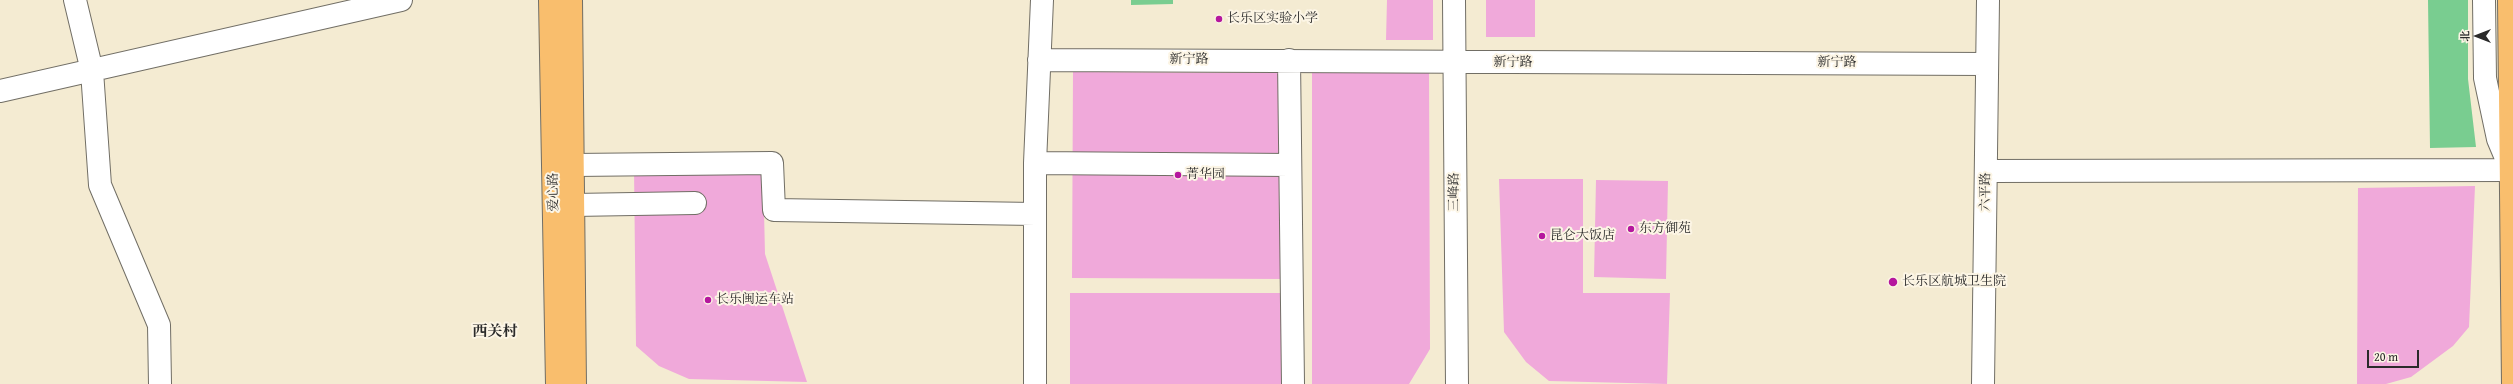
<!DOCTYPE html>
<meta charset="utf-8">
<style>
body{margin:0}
#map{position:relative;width:2513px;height:384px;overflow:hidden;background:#f4ebd2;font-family:"Gentium Book Plus","Noto Serif SC",serif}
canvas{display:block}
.north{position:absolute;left:2457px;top:16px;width:40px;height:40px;-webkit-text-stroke:3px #fcf5e5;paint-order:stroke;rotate:270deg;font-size:11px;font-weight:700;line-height:16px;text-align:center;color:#2b2b2b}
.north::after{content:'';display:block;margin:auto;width:14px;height:18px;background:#2b2b2b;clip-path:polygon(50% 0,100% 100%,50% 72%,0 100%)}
.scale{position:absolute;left:2367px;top:350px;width:52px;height:18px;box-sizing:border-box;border:2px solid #2b2b2b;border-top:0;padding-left:5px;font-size:12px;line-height:14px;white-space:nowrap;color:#2b2b2b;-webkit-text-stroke:3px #fcf5e5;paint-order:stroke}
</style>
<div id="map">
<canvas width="2513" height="384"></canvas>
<div class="north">北</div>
<div class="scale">20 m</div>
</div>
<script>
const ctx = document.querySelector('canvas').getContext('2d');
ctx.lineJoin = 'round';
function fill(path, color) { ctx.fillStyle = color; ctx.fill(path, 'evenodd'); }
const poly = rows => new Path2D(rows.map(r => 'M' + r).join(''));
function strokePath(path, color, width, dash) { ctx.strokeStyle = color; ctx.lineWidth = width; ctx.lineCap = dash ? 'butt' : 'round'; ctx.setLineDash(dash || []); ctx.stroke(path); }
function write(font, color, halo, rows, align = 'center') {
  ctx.font = font + ' "Gentium Book Plus","Noto Serif SC",serif'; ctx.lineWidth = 4; ctx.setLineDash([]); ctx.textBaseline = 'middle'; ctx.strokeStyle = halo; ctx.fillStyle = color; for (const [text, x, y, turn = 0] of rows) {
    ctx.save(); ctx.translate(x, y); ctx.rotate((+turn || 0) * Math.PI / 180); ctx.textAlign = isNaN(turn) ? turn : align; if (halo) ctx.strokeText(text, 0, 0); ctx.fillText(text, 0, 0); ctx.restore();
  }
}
fill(poly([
 [1131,0,1173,0,1173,4,1131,5],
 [2428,0,2468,0,2468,79,2476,147,2430,148]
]), '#79cd90');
fill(poly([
 [1387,0,1433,0,1433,40,1386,40],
 [1486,0,1535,0,1535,37,1486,37],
 [1312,66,1429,67,1430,349,1409,384,1312,384],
 [1073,72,1285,73,1284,279,1072,278],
 [634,168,763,169,765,254,807,382,689,379,659,366,636,346],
 [1499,179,1583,179,1583,293,1670,293,1667,384,1549,381,1526,362,1504,332],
 [1596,180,1668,181,1666,279,1594,277],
 [2475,186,2469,327,2453,346,2411,377,2386,384,2357,384,2358,188],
 [1070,293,1287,293,1287,384,1070,384]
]), '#f0a9da');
const minor = poly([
 [75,0,92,71,100,185,159,325,160,384],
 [1454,0,1457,384],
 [1039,60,1987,64],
 [1289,60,1293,384],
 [0,91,401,0],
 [1035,163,1290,165],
 [573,165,772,163,774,210,1035,214],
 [1986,171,2511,170,2498,139,2485,78,2484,0],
 [573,205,695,203],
 [1035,384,1035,163,1042,0],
 [1983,384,1988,0]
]);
const major = poly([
 [550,0,557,384],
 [571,0,575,384],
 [2509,0,2513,384]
]);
strokePath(minor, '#716e65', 24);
strokePath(major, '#716e65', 24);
strokePath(minor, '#fff', 22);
strokePath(major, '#f9be6d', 22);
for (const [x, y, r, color] of [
 [1219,19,4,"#b5179e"],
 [1178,175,4,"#b5179e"],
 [1631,229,4,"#b5179e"],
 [1542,236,4,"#b5179e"],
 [1893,282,5,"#b5179e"],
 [708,300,4,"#b5179e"]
]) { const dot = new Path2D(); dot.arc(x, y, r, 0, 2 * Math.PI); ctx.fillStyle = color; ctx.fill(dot); strokePath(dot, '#fcf5e5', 1.5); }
write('13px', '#2b2b2b', '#fcf5e5', [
 ["长乐区实验小学",1227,19],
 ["菁华园",1186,175],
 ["东方御苑",1639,229],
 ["昆仑大饭店",1550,236],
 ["长乐区航城卫生院",1902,282],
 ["长乐闽运车站",716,300]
], 'left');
write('13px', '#2b2b2b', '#fcf5e5', [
 ["新宁路",1189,60],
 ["新宁路",1513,63],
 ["新宁路",1837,63],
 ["爱心路",554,192,-91],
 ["三峰路",1455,192,-90],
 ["六平路",1986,192,-89]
]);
write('bold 15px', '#2b2b2b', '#fcf5e5', [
 ["西关村",495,332]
]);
</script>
